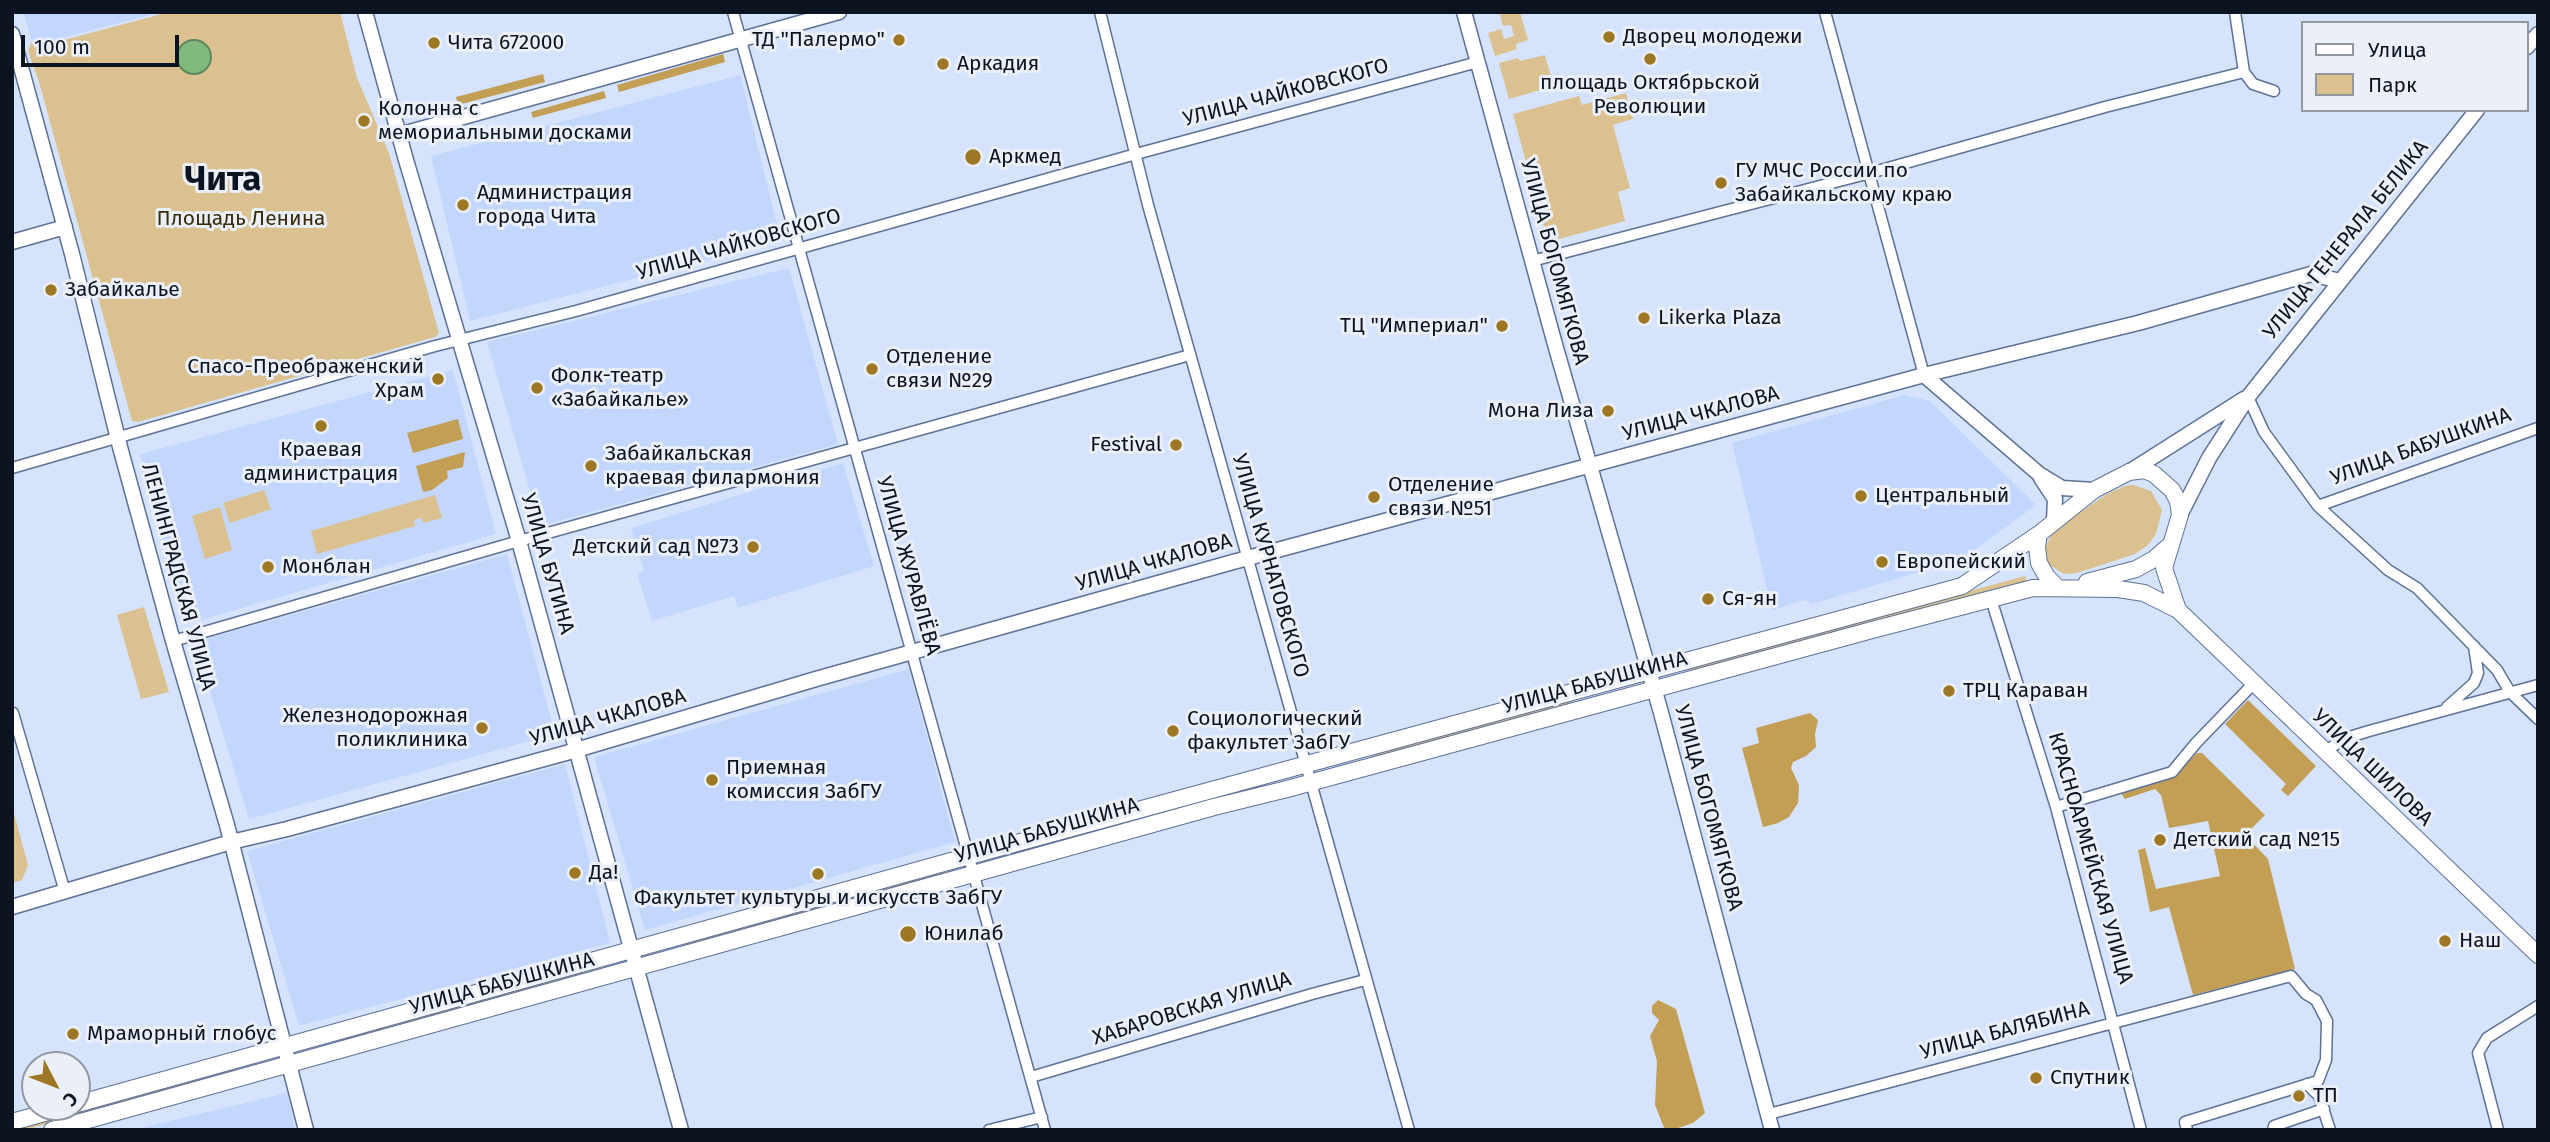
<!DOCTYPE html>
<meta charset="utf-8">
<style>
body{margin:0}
#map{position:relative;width:2550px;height:1142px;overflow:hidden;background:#d5e3fc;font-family:"Fira Sans",sans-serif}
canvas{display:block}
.frame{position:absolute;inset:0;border:14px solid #0c1321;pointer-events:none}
.legend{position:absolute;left:2301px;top:21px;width:228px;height:91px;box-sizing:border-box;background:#ebf0f8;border:2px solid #9298a2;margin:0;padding:9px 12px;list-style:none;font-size:21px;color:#0c1321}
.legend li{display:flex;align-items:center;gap:14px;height:35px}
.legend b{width:35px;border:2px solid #9298a2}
.north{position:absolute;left:21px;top:1051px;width:70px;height:70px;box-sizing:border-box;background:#ebf0f8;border:2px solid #9298a2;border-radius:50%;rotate:132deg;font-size:19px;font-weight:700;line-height:28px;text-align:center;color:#0c1321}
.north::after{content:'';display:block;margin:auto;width:24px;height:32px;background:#9d7723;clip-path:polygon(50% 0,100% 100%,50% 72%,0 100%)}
.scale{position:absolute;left:21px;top:35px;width:158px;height:32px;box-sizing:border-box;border:4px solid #0c1321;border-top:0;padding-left:9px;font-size:21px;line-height:24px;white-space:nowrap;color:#0c1321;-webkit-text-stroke:5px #ebf0f8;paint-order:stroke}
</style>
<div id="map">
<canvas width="2550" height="1142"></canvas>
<div class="frame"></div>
<ul class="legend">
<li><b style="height:9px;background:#fff"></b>Улица</li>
<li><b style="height:19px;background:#dcc190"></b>Парк</li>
</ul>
<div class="north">С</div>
<div class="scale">100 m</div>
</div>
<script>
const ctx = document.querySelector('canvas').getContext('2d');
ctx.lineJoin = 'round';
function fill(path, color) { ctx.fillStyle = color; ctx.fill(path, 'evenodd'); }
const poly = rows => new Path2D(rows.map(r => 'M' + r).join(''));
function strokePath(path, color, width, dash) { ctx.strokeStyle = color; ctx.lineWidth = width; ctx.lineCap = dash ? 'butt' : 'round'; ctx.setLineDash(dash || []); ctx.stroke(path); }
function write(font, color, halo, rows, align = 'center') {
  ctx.font = font + ' "Fira Sans",sans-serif'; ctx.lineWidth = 6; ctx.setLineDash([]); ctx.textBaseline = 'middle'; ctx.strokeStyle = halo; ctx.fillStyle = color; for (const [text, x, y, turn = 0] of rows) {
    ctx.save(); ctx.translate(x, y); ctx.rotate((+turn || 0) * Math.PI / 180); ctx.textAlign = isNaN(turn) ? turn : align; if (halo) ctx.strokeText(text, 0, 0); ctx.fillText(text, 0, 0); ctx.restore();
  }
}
fill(poly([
 [23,12,162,12,33,45],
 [740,75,781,241,470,321,431,156],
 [789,268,838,444,540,526,487,342],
 [453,370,496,534,187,624,140,454],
 [1905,395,1930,401,2036,505,1961,560,1812,604,1804,600,1772,610,1732,443],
 [843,463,874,566,738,608,734,596,652,621,637,574,644,571,631,528],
 [507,554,555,734,249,819,195,642],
 [909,669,955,842,645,930,594,757],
 [565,764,610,943,299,1026,247,851],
 [287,1093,296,1130,133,1130,286,1093]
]), '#c3d7fe');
fill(poly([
 [169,12,340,12,357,78,389,153,439,333,435,337,138,422,132,421,39,82,28,51,31,42,35,46,49,44],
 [1510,12,1520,12,1528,40,1516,44,1517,49,1495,56,1488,33,1501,29,1504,39,1514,36,1511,25,1503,26,1500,15],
 [1545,55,1551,77,1558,74,1561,84,1509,99,1499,63,1518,58,1520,61],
 [1626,93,1633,119,1613,125,1630,188,1618,192,1625,221,1548,242,1513,114,1579,96,1582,105],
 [2133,485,2151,491,2162,510,2156,534,2148,545,2135,554,2077,573,2064,574,2046,563,2044,552,2052,532,2107,494,2125,486],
 [264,490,271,509,230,523,223,503],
 [435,495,442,518,423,523,421,518,414,520,415,526,317,554,311,531],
 [220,507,232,550,205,559,192,516],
 [2025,576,2027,584,1690,674,1688,667],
 [144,607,169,692,141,699,117,615],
 [1623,685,1572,701,1568,705,1337,769,1372,757,1380,751],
 [12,806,28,865,22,880,12,883],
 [952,870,954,875,679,949,685,942],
 [611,964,586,972,581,977,307,1052,338,1042,344,1036],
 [267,1059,239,1067,229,1074,24,1130,12,1130]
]), '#dcc190');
fill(poly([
 [723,54,725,62,619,92,617,85],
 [543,74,545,82,458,105,456,97],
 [604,91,606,98,533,118,531,112],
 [458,419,463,439,413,453,407,433],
 [465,452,463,467,447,471,448,478,432,490,423,492,416,466],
 [2248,700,2316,766,2288,796,2281,790,2286,784,2225,724],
 [1810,713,1818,720,1815,734,1816,747,1806,756,1793,762,1791,768,1799,785,1798,803,1789,817,1778,823,1763,827,1742,748,1759,743,1756,728],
 [2197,753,2202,753,2265,815,2245,835,2268,859,2295,969,2193,995,2169,907,2150,912,2138,850,2145,848,2156,889,2220,876,2208,821,2169,828,2161,795,2155,789,2125,799,2120,792,2176,774],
 [1658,1000,1676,1009,1705,1113,1693,1123,1672,1130,1665,1130,1655,1105,1657,1061,1650,1036,1659,1020,1652,1013,1652,1006]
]), '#c39e55');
const water = poly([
 '177 57a17 17 0 1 1 34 0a17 17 0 1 1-34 0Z'
]);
fill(water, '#81b97d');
strokePath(water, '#5e8761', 2);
const minor = poly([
 [733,12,1045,1130],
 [1100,12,1148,205,1409,1130],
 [1825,12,1924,375],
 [2235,12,2244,72,2253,84,2274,91],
 [1532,261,1870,173,2105,107,2244,72],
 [2248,397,2264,432,2318,506,2388,570,2417,588,2497,670,2510,692,2538,719],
 [12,468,435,346,576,311,1136,154,1478,62],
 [2318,506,2538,428],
 [1991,599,2056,807,2141,1130],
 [173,641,519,541,1190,355],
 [2447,707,2474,683,2478,673,2474,646],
 [13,713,65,892],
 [2325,752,2343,739,2369,731,2538,685],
 [2056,807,2172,772,2196,743,2254,683],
 [1031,1077,1312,994,1365,980],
 [2307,1084,2319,1096,2330,1130],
 [1769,1114,2291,976,2306,994,2316,1000,2327,1021,2326,1060,2318,1081,2185,1122,2187,1130],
 [989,1130,1042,1117],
 [2273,1130,2274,1126,2324,1109],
 [2498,1130,2478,1053,2487,1038,2538,1006]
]);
const secondary = poly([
 [365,12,406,160,519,541,681,1130],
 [1464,12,1556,348,1660,709,1772,1130],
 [12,34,72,254,120,447,173,641,227,825,306,1130],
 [2527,47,2538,34],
 [399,135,839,12],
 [12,242,65,227],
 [1924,375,2039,474,2062,488,2094,490],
 [2129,472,2244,399],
 [2041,478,2055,499,2054,521],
 [2180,515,2209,458,2248,397,2477,110],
 [12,907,231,842,287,829,566,753,816,679,1233,562,1924,375,2138,323,2311,274,2340,281]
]);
const primary = poly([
 [2039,534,2037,547,2039,563,2047,577,2057,587],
 [2087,582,2136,569,2154,559,2170,545],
 [77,1104,969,856,1962,586,2039,534,2094,490,2129,472,2144,470,2154,474,2172,490,2178,501,2180,515,2164,568,2178,610],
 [12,1122,66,1107],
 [52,1130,1214,807,1287,789,1872,630,2033,588,2118,589,2144,593,2178,610,2538,955]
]);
strokePath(minor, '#5e7196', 13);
strokePath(secondary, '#5e7196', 17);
strokePath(primary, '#5e7196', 18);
strokePath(minor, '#fff', 10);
strokePath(secondary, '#fff', 14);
strokePath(primary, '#fff', 16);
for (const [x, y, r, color] of [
 [1609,37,7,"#9d7723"],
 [899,40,7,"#9d7723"],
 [434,43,7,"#9d7723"],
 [1650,59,7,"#9d7723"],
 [943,64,7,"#9d7723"],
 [364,121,7,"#9d7723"],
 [973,157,9,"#9d7723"],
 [1721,183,7,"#9d7723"],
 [463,205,7,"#9d7723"],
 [51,290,7,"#9d7723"],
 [1644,318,7,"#9d7723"],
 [1502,326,7,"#9d7723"],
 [872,369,7,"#9d7723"],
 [438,379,7,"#9d7723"],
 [537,388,7,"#9d7723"],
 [1608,411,7,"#9d7723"],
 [321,426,7,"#9d7723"],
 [1176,445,7,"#9d7723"],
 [591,466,7,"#9d7723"],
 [1861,496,7,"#9d7723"],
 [1374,497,7,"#9d7723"],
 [753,547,7,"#9d7723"],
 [1882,562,7,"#9d7723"],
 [268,567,7,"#9d7723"],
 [1708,599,7,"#9d7723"],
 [1949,691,7,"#9d7723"],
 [482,728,7,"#9d7723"],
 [1173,731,7,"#9d7723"],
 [712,780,7,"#9d7723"],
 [2160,840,7,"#9d7723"],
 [575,873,7,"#9d7723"],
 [818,874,7,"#9d7723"],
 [908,934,9,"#9d7723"],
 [2445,941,7,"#9d7723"],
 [73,1034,7,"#9d7723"],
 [2036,1078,7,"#9d7723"],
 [2299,1096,7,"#9d7723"]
]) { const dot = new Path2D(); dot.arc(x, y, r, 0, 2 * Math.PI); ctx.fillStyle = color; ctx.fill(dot); strokePath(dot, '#ebf0f8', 2.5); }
write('21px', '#0c1321', '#ebf0f8', [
 ["Дворец молодежи",1623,37],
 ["ТД \"Палермо\"",885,40,"right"],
 ["Чита 672000",448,43],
 ["Аркадия",957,64],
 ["площадь Октябрьской",1650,83,"center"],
 ["Революции",1650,107,"center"],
 ["Колонна с",378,109],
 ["мемориальными досками",378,133],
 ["Аркмед",989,157],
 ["ГУ МЧС России по",1735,171],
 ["Забайкальскому краю",1735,195],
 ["Администрация",477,193],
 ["города Чита",477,217],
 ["Забайкалье",65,290],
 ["Likerka Plaza",1658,318],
 ["ТЦ \"Империал\"",1488,326,"right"],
 ["Отделение",886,357],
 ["связи №29",886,381],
 ["Спасо-Преображенский",424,367,"right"],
 ["Храм",424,391,"right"],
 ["Фолк-театр",551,376],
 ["«Забайкалье»",551,400],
 ["Мона Лиза",1594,411,"right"],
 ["Festival",1162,445,"right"],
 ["Краевая",321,450,"center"],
 ["администрация",321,474,"center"],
 ["Забайкальская",605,454],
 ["краевая филармония",605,478],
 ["Отделение",1388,485],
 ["связи №51",1388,509],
 ["Центральный",1875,496],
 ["Детский сад №73",739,547,"right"],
 ["Европейский",1896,562],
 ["Монблан",282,567],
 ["Ся-ян",1722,599],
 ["ТРЦ Караван",1963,691],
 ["Железнодорожная",468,716,"right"],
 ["поликлиника",468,740,"right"],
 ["Социологический",1187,719],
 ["факультет ЗабГУ",1187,743],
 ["Приемная",726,768],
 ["комиссия ЗабГУ",726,792],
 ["Детский сад №15",2174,840],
 ["Да!",589,873],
 ["Факультет культуры и искусств ЗабГУ",818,898,"center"],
 ["Юнилаб",924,934],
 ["Наш",2459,941],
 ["Мраморный глобус",87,1034],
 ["Спутник",2050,1078],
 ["ТП",2313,1096]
], 'left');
write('21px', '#0c1321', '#ebf0f8', [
 ["УЛИЦА ЧАЙКОВСКОГО",1286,93,-15],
 ["УЛИЦА ГЕНЕРАЛА БЕЛИКА",2346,240,-51],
 ["УЛИЦА ЧАЙКОВСКОГО",739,245,-16],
 ["УЛИЦА БОГОМЯГКОВА",1554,262,75],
 ["УЛИЦА ЧКАЛОВА",1701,414,-15],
 ["УЛИЦА БАБУШКИНА",2421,447,-20],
 ["УЛИЦА ЧКАЛОВА",1154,563,-16],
 ["УЛИЦА БУТИНА",547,564,74],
 ["УЛИЦА ЖУРАВЛЁВА",908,566,74],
 ["УЛИЦА КУРНАТОВСКОГО",1270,566,74],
 ["ЛЕНИНГРАДСКАЯ УЛИЦА",178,577,75],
 ["УЛИЦА БАБУШКИНА",1595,683,-15],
 ["УЛИЦА ЧКАЛОВА",608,718,-16],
 ["УЛИЦА ШИЛОВА",2372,768,44],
 ["УЛИЦА БОГОМЯГКОВА",1708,808,75],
 ["УЛИЦА БАБУШКИНА",1047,831,-16],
 ["КРАСНОАРМЕЙСКАЯ УЛИЦА",2090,858,74],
 ["УЛИЦА БАБУШКИНА",502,984,-15],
 ["ХАБАРОВСКАЯ УЛИЦА",1192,1009,-17],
 ["УЛИЦА БАЛЯБИНА",2005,1031,-15]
]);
write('21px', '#3a2b09', '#ebf0f8', [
 ["Площадь Ленина",241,219]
]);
write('bold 35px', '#0c1321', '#ebf0f8', [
 ["Чита",223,180]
]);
</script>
